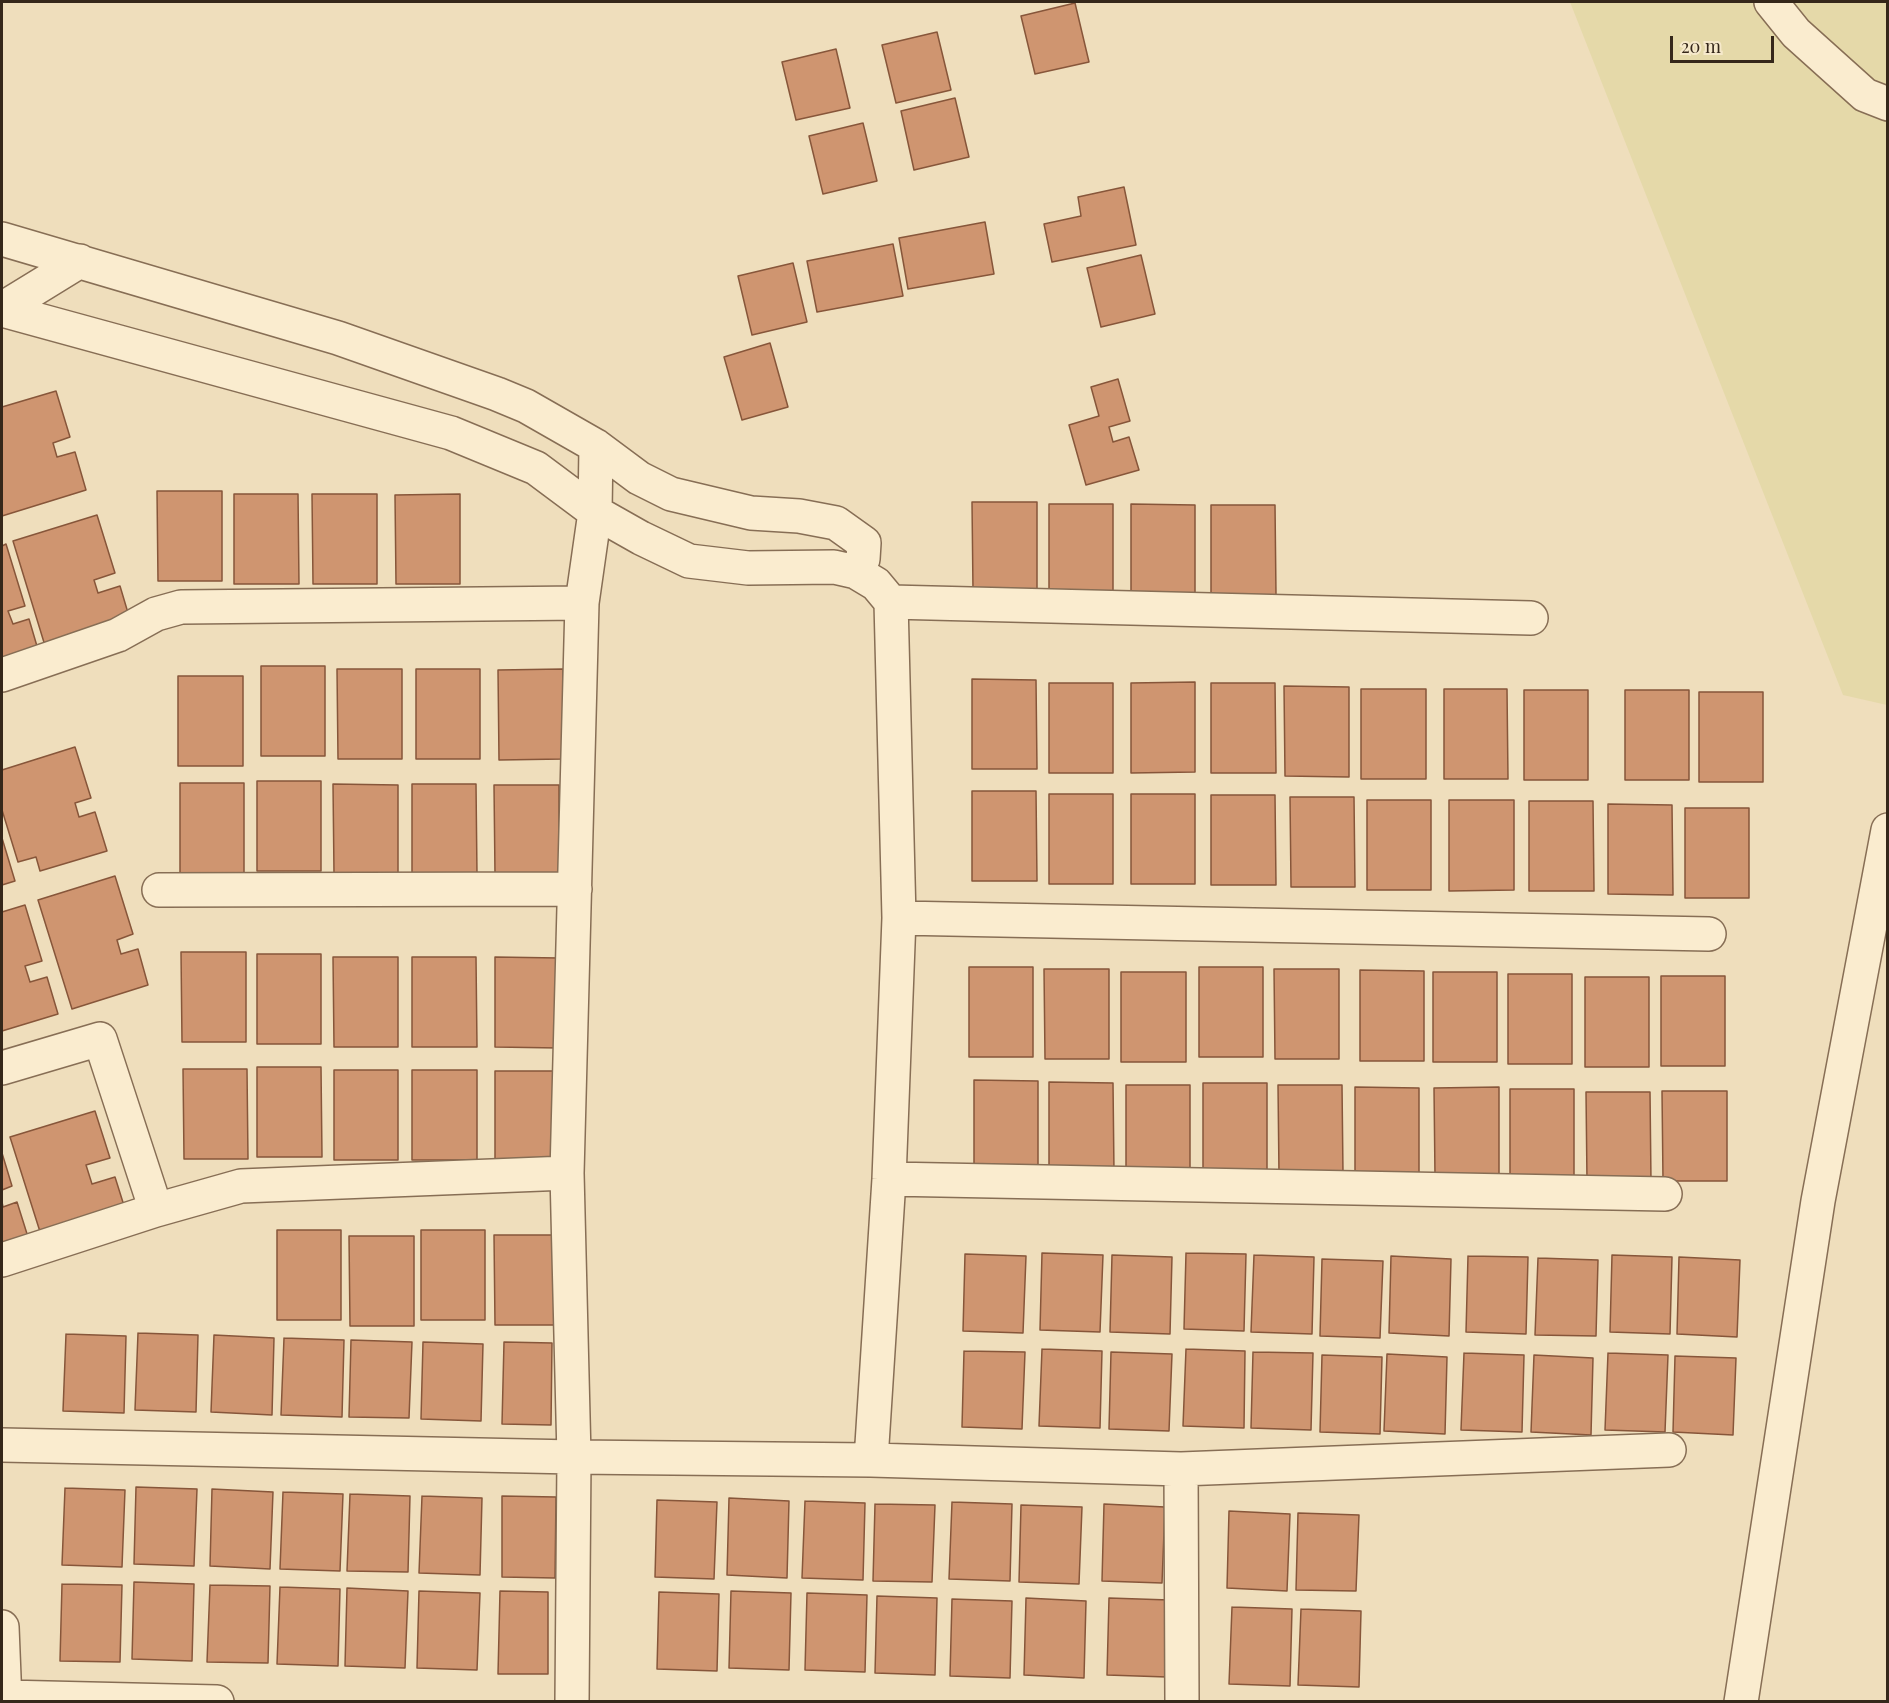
<!DOCTYPE html>
<style>
body{margin:0}
#map{position:relative;width:1889px;height:1703px;overflow:hidden;background:#efdebc;font-family:"Playfair Display",serif}
canvas{display:block}
.frame{position:absolute;inset:0;border:3px solid #35271a;pointer-events:none}
.scale{position:absolute;left:1670px;top:36px;width:104px;height:27px;box-sizing:border-box;border:3px solid #35271a;border-top:0;padding-left:8px;font-size:18px;line-height:21px;white-space:nowrap;color:#35271a;-webkit-text-stroke:4px #f6e9cb;paint-order:stroke}
</style>
<div id="map">
<canvas width="1889" height="1703"></canvas>
<div class="frame"></div>
<div class="scale">20 m</div>
</div>
<script>
const ctx = document.querySelector('canvas').getContext('2d');
ctx.lineJoin = 'round';
function fill(path, color) { ctx.fillStyle = color; ctx.fill(path, 'evenodd'); }
const poly = rows => new Path2D(rows.map(r => 'M' + r).join(''));
function strokePath(path, color, width, dash) { ctx.strokeStyle = color; ctx.lineWidth = width; ctx.lineCap = dash ? 'butt' : 'round'; ctx.setLineDash(dash || []); ctx.stroke(path); }
fill(poly([
 [1570,2,1887,2,1887,705,1843,695]
]), '#e5d9a9');
const building = poly([
 [1075,3,1089,62,1035,74,1021,16,1075,3],
 [937,32,951,90,896,103,882,45,937,32],
 [836,49,850,108,796,120,782,62,836,49],
 [955,98,969,157,914,170,901,111,955,98],
 [863,123,877,181,823,194,809,136,863,123],
 [1124,187,1136,245,1052,262,1044,224,1081,216,1078,197,1124,187],
 [985,222,994,274,908,289,899,238,985,222],
 [893,244,903,296,817,312,807,261,893,244],
 [1141,255,1155,314,1101,327,1087,268,1141,255],
 [793,263,807,322,752,335,738,276,793,263],
 [770,343,788,407,742,420,724,357,770,343],
 [1118,379,1130,421,1109,427,1113,442,1129,437,1139,470,1086,485,1069,425,1099,416,1091,387,1118,379],
 [56,391,70,437,53,443,57,457,75,452,86,490,2,516,2,407,56,391],
 [157,491,222,491,222,581,158,581,157,491],
 [234,494,298,494,299,584,234,584,234,494],
 [312,494,377,494,377,584,313,584,312,494],
 [460,494,460,584,396,584,395,495,460,494],
 [972,502,1037,502,1037,592,973,591,972,502],
 [1049,504,1113,504,1113,594,1049,594,1049,504],
 [1131,504,1195,505,1195,595,1131,594,1131,504],
 [1211,505,1275,505,1276,595,1211,595,1211,505],
 [97,515,115,573,94,580,98,593,120,586,131,623,46,649,13,541,97,515],
 [6,544,25,606,8,611,13,624,29,619,39,653,2,664,2,546,6,544],
 [261,666,325,666,325,756,261,756,261,666],
 [337,669,402,669,402,759,338,759,337,669],
 [416,669,480,669,480,759,416,759,416,669],
 [563,669,563,759,499,760,498,670,563,669],
 [178,676,243,676,243,766,178,766,178,676],
 [972,679,1036,680,1037,769,972,769,972,679],
 [1195,682,1195,772,1131,773,1131,683,1195,682],
 [1049,683,1113,683,1113,773,1049,773,1049,683],
 [1211,683,1275,683,1276,773,1211,773,1211,683],
 [1284,686,1349,687,1349,777,1285,776,1284,686],
 [1361,689,1426,689,1426,779,1361,779,1361,689],
 [1444,689,1507,689,1508,779,1444,779,1444,689],
 [1524,690,1588,690,1588,780,1524,780,1524,690],
 [1625,690,1689,690,1689,780,1625,780,1625,690],
 [1699,692,1763,692,1763,782,1699,782,1699,692],
 [75,747,91,798,75,803,79,817,95,812,107,851,40,871,36,857,18,862,2,810,2,770,75,747],
 [257,781,321,781,321,871,257,871,257,781],
 [180,783,244,783,244,873,180,873,180,783],
 [333,784,398,785,398,874,334,874,333,784],
 [412,784,476,784,477,875,412,874,412,784],
 [494,785,559,785,559,875,495,875,494,785],
 [972,791,1036,791,1037,881,972,881,972,791],
 [1049,794,1113,794,1113,884,1049,884,1049,794],
 [1131,794,1195,794,1195,884,1131,884,1131,794],
 [1211,795,1275,795,1276,885,1211,885,1211,795],
 [1290,797,1354,797,1355,887,1291,887,1290,797],
 [1367,800,1431,800,1431,890,1367,890,1367,800],
 [1449,800,1514,800,1514,890,1449,891,1449,800],
 [1529,801,1593,801,1594,891,1529,891,1529,801],
 [1608,804,1672,805,1673,895,1608,894,1608,804],
 [1685,808,1749,808,1749,898,1685,898,1685,808],
 [2,838,15,881,2,885,2,838],
 [115,876,133,934,117,940,121,954,138,949,148,985,72,1009,38,900,115,876],
 [25,905,42,961,25,966,30,982,47,977,58,1014,2,1031,2,912,25,905],
 [181,952,246,952,246,1042,182,1042,181,952],
 [257,954,321,954,321,1044,257,1044,257,954],
 [333,957,398,957,398,1047,334,1047,333,957],
 [412,957,476,957,477,1047,412,1047,412,957],
 [495,957,559,958,559,1048,495,1047,495,957],
 [969,967,1033,967,1033,1057,969,1057,969,967],
 [1199,967,1263,967,1263,1057,1199,1057,1199,967],
 [1044,969,1109,969,1109,1059,1045,1059,1044,969],
 [1274,969,1339,969,1339,1059,1275,1059,1274,969],
 [1360,970,1424,971,1424,1061,1360,1061,1360,970],
 [1121,972,1186,972,1186,1062,1121,1062,1121,972],
 [1433,972,1497,972,1497,1062,1433,1062,1433,972],
 [1508,974,1572,974,1572,1064,1508,1064,1508,974],
 [1661,976,1725,976,1725,1066,1661,1066,1661,976],
 [1585,977,1649,977,1649,1067,1585,1067,1585,977],
 [257,1067,321,1067,322,1157,257,1157,257,1067],
 [183,1069,247,1069,248,1159,184,1159,183,1069],
 [334,1070,398,1070,398,1160,334,1160,334,1070],
 [412,1070,477,1070,477,1160,412,1160,412,1070],
 [495,1071,559,1071,559,1161,495,1161,495,1071],
 [974,1080,1038,1081,1038,1171,974,1170,974,1080],
 [1049,1082,1113,1083,1114,1173,1049,1172,1049,1082],
 [1203,1083,1267,1083,1267,1173,1203,1173,1203,1083],
 [1126,1085,1190,1085,1190,1175,1126,1175,1126,1085],
 [1278,1085,1342,1085,1343,1174,1279,1175,1278,1085],
 [1355,1087,1419,1088,1419,1178,1355,1177,1355,1087],
 [1499,1087,1499,1177,1435,1177,1434,1088,1499,1087],
 [1510,1089,1574,1089,1574,1179,1510,1179,1510,1089],
 [1662,1091,1727,1091,1727,1181,1663,1181,1662,1091],
 [1586,1092,1650,1092,1651,1182,1587,1182,1586,1092],
 [95,1111,110,1158,86,1165,92,1184,115,1177,126,1212,42,1238,10,1137,95,1111],
 [2,1153,12,1186,2,1190,2,1153],
 [2,1202,3,1207,17,1202,28,1237,2,1245,2,1202],
 [277,1230,341,1230,341,1320,277,1320,277,1230],
 [421,1230,485,1230,485,1320,421,1320,421,1230],
 [494,1235,558,1235,558,1325,495,1325,494,1235],
 [349,1236,414,1236,414,1326,350,1326,349,1236],
 [1042,1253,1103,1255,1100,1332,1040,1330,1042,1253],
 [1186,1253,1246,1254,1244,1331,1184,1329,1186,1253],
 [965,1254,1026,1256,1023,1333,963,1331,965,1254],
 [1112,1255,1172,1257,1170,1334,1110,1332,1112,1255],
 [1254,1255,1314,1257,1312,1334,1251,1332,1254,1255],
 [1612,1255,1672,1257,1670,1334,1610,1332,1612,1255],
 [1391,1256,1451,1259,1449,1336,1389,1333,1391,1256],
 [1468,1256,1528,1257,1526,1334,1466,1332,1468,1256],
 [1679,1257,1740,1260,1737,1337,1677,1334,1679,1257],
 [1538,1258,1598,1260,1596,1336,1535,1335,1538,1258],
 [1322,1259,1383,1261,1380,1338,1320,1336,1322,1259],
 [138,1333,198,1335,196,1412,135,1410,138,1333],
 [66,1334,126,1336,124,1413,63,1411,66,1334],
 [214,1335,274,1338,272,1415,211,1412,214,1335],
 [284,1338,344,1340,342,1417,281,1415,284,1338],
 [351,1340,412,1342,409,1418,349,1417,351,1340],
 [423,1342,483,1344,481,1421,421,1419,423,1342],
 [504,1342,552,1343,551,1425,502,1424,504,1342],
 [1042,1349,1102,1351,1100,1428,1039,1426,1042,1349],
 [1186,1349,1245,1351,1244,1428,1183,1426,1186,1349],
 [964,1351,1025,1352,1022,1429,962,1427,964,1351],
 [1111,1352,1172,1354,1169,1431,1109,1429,1111,1352],
 [1253,1352,1313,1353,1311,1430,1251,1428,1253,1352],
 [1464,1353,1524,1355,1522,1432,1461,1430,1464,1353],
 [1608,1353,1668,1355,1665,1432,1605,1430,1608,1353],
 [1387,1354,1447,1357,1445,1434,1384,1431,1387,1354],
 [1322,1355,1382,1357,1380,1434,1320,1432,1322,1355],
 [1534,1355,1593,1358,1591,1435,1531,1432,1534,1355],
 [1675,1356,1736,1358,1733,1435,1673,1432,1675,1356],
 [136,1487,197,1489,194,1566,134,1564,136,1487],
 [65,1488,125,1490,122,1567,62,1565,65,1488],
 [212,1489,273,1492,270,1569,210,1566,212,1489],
 [283,1492,343,1494,340,1571,280,1569,283,1492],
 [350,1494,410,1496,408,1572,347,1571,350,1494],
 [422,1496,482,1498,480,1575,419,1573,422,1496],
 [502,1496,556,1497,555,1578,502,1577,502,1496],
 [729,1498,789,1501,787,1578,727,1575,729,1498],
 [657,1500,717,1502,714,1579,655,1577,657,1500],
 [805,1501,865,1503,863,1580,802,1578,805,1501],
 [952,1502,1012,1504,1010,1581,949,1579,952,1502],
 [875,1504,935,1505,932,1582,873,1581,875,1504],
 [1104,1504,1165,1507,1162,1583,1102,1581,1104,1504],
 [1021,1505,1082,1507,1079,1584,1019,1582,1021,1505],
 [1229,1511,1290,1514,1287,1591,1227,1588,1229,1511],
 [1298,1513,1359,1515,1356,1591,1296,1590,1298,1513],
 [134,1582,194,1584,192,1661,132,1659,134,1582],
 [62,1584,122,1585,120,1662,60,1661,62,1584],
 [210,1585,270,1586,268,1663,207,1662,210,1585],
 [280,1587,340,1589,338,1666,277,1664,280,1587],
 [347,1588,408,1591,405,1668,345,1666,347,1588],
 [419,1591,480,1593,477,1670,417,1668,419,1591],
 [500,1591,548,1592,548,1674,498,1674,500,1591],
 [731,1591,791,1593,789,1670,729,1668,731,1591],
 [659,1592,719,1594,717,1671,657,1669,659,1592],
 [807,1593,867,1595,865,1672,805,1670,807,1593],
 [877,1596,937,1598,935,1675,875,1673,877,1596],
 [1026,1598,1086,1601,1084,1678,1024,1675,1026,1598],
 [1109,1598,1169,1600,1167,1677,1107,1675,1109,1598],
 [952,1599,1012,1601,1010,1678,950,1676,952,1599],
 [1232,1607,1292,1609,1290,1686,1229,1684,1232,1607],
 [1301,1609,1361,1611,1359,1687,1298,1685,1301,1609]
]);
fill(building, '#cf9570');
strokePath(building, '#87563a', 1.5);
const street = poly([
 [1771,2,1796,33,1865,95,1888,104],
 [2,239,338,338,497,394,526,406,596,446,639,478,671,494,751,513,799,516,836,523,864,543,863,559,856,572],
 [2,309,80,261],
 [2,310,451,433,536,468,595,512,641,538,689,561,748,568,834,567,856,572,876,584,891,602,899,918,889,1179,871,1460,574,1457,2,1445],
 [891,602,1531,618],
 [2,675,118,635,156,614,181,607,582,603],
 [159,890,575,889],
 [899,918,1709,934],
 [2,1068,100,1039,156,1210],
 [889,1179,1665,1194],
 [2,1260,156,1210,241,1186,567,1173],
 [871,1460,1181,1469,1669,1450],
 [1181,1469,1182,1702],
 [2,1627,5,1702],
 [5,1697,217,1702],
 [572,1702,574,1457,567,1173,582,603,595,512,596,446],
 [1741,1702,1818,1201,1888,830]
]);
strokePath(street, '#876e55', 36);
strokePath(street, '#faeccf', 33);
</script>
